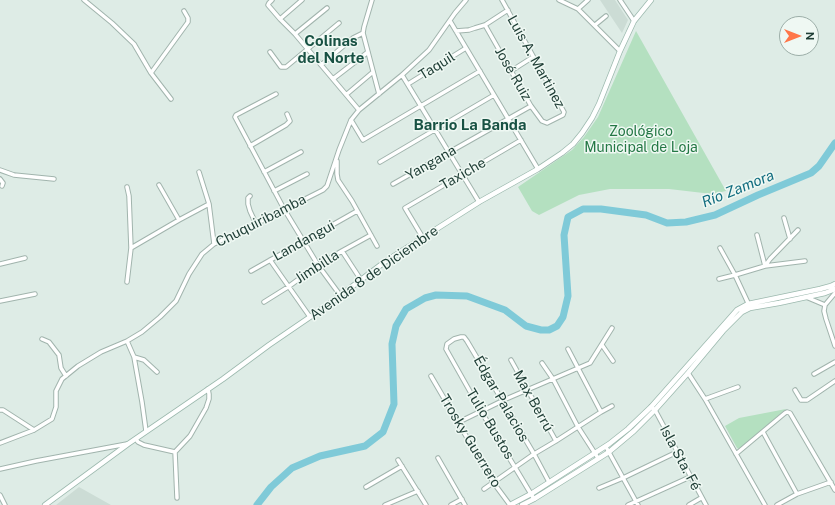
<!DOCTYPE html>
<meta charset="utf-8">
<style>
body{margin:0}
#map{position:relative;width:835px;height:505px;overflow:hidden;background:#deece6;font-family:"Public Sans",sans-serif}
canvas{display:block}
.north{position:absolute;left:779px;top:16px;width:40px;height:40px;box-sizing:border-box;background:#eff8f3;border:1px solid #9bada7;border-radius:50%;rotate:90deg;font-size:11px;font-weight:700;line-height:16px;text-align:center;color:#1e3d35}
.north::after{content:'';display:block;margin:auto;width:14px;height:18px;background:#ff7649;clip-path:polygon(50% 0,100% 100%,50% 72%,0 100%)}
</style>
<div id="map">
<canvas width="835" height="505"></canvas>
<div class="north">N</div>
</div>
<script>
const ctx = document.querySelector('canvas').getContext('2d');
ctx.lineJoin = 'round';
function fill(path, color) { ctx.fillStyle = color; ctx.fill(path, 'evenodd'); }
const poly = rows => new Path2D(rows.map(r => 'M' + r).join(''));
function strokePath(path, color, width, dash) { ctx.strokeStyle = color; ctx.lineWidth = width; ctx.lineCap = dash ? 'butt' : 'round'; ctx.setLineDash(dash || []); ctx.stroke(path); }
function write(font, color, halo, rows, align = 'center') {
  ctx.font = font + ' "Public Sans",sans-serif'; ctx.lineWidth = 3; ctx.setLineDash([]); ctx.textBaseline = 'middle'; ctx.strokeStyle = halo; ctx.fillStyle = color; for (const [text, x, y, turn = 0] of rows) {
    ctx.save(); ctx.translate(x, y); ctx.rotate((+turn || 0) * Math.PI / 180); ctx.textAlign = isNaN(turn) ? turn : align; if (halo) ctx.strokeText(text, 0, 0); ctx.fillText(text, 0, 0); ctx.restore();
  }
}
fill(poly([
 [600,0,615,0,628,20,622,33],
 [79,487,111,505,56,505]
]), '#ccdcd5');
fill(poly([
 [636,31,726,191,712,194,669,189,610,189,579,195,539,215,532,211,518,187,572,150,584,137,598,117],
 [786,409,743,446,739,449,737,448,725,426,739,418]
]), '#b4e0c0');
strokePath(poly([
 [257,505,271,487,292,468,320,456,365,446,383,432,394,404,392,344,396,326,406,309,425,298,436,295,467,296,505,310,526,326,541,330,549,330,557,326,563,317,568,296,564,235,568,217,583,209,601,209,646,215,667,223,686,222,715,215,758,195,811,173,819,166,835,143]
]), '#7fcad8', 7);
const minor = poly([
 [84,0,112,23,134,44,151,73,171,99],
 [272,0,269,3,268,5,280,19,295,34,359,110],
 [372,0,364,27,363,33,379,94],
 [559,0,578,9,620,51],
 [620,0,634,21],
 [578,9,588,0],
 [280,19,302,0],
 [450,21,538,169],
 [485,25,531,106,542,121,547,123,563,115,564,112,502,0],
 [595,25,606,16],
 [456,31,469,30,475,28,485,25,508,10],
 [295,34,327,8],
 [270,52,281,67,286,67,339,23],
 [321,65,353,38,363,33],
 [511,71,533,57],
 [151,73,188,22,188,18,184,11],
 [402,75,479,202],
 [333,79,368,52],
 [408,84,466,48],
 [276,94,236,115,235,117,284,209,318,265,340,295],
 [347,94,373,72],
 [351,120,363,140,480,71],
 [250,146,286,125,290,121,287,114],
 [337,161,337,174,338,180,352,201,377,246],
 [380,162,494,95],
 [0,170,14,175,54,179],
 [199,172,209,204,214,244],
 [264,172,301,152],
 [0,179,3,183,2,186],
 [393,184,531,106],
 [127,187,129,196,131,248],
 [274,191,307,174],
 [250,196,248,198,248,204,250,211,256,224],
 [784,218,790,239],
 [179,220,209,204],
 [423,238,405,208,521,140],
 [342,251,361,280],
 [270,260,310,317],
 [0,264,25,258],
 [765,266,770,259,798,230],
 [765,266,805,261],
 [251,271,357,211],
 [719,279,735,275,720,248],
 [127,282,131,248,179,220,159,185],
 [835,293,825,305,824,311,826,319,835,346],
 [806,297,825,305],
 [0,301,35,294],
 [264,302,288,287,318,265,342,251,371,235],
 [749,305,735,275,765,266,757,235],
 [42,339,49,342,59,355,61,368,66,376],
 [127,341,134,357,142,402,146,431],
 [602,345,613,361],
 [568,349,601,412],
 [134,357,144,360,157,372],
 [511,360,556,441],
 [542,363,553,379,578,427,598,458],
 [688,373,705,399,765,505],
 [814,374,835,362],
 [431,376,493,482,510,505],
 [795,390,801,400,807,400,835,381],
 [705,399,738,387],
 [651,407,655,410,706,505],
 [0,410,3,410,34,430],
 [459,422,506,399,590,363,612,328],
 [763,432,797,494],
 [136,439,138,442,144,445,175,452],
 [0,443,34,430,52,419,56,407,56,391,62,379,78,366,101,352,127,341,142,332,160,317,176,301,189,274,202,254,214,244,246,229,323,190,327,186,339,150,351,120,359,110,402,75,429,50,455,13,466,0],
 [606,447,638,505],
 [736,454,785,413,787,412,790,413,835,490],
 [438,458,465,505],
 [398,460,426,505],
 [0,469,36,461,127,444],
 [366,487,402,466],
 [599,488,623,478,677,452],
 [484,489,534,454,556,441,601,412,612,406],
 [0,495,5,505],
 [177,498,175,452,190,436,206,408,209,399,209,394,208,389],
 [534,499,481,411,446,349,447,344,454,339,461,337,464,337,467,341,534,454,549,482],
 [385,505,418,491],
 [451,505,462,499],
 [628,505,690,477],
 [689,505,701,498],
 [777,505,797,494,831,482]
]);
const secondary = poly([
 [45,505,128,444,223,379,269,345,329,304,386,261,479,202,538,169,562,153,573,144,582,133,592,118,599,104,620,51,634,21,651,0],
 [510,505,531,494,609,444,628,429,651,407,737,310,748,304,820,289,831,286,835,284],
 [522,505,534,499,609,452,634,431,655,410,688,373,723,331,742,312,750,308,779,303,825,293,835,289]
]);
strokePath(minor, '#a1b4ad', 5.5);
strokePath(secondary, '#9cb9ae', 6);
strokePath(minor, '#fff', 3.5);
strokePath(secondary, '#fff', 4.5);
write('14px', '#1e3d35', '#eff8f3', [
 ["Luis A. Martinez",536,62,61],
 ["Taquil",437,66,-32],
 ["José Ruiz",513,74,60],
 ["Yangana",431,163,-30],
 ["Taxiche",463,174,-30],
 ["Chuquiribamba",261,221,-27],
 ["Landangui",304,241,-29],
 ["Jimbilla",317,267,-33],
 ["Avenida 8 de Diciembre",374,273,-35],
 ["Édgar Palacios",501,399,60],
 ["Max Berrú",533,401,61],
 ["Tulio Bustos",490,424,59],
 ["Trosky Guerrero",470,441,59],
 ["Isla Sta. Fé",680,458,62]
]);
write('14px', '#247845', '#eff8f3', [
 ["Zoológico",641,132],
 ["Municipal de Loja",641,148]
]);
write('bold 15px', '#185143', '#eff8f3', [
 ["Colinas",331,41],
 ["del Norte",331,58],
 ["Barrio La Banda",470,125]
]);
write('italic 15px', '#126d7f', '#eff8f3', [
 ["Río Zamora",738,189,-22]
]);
</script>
